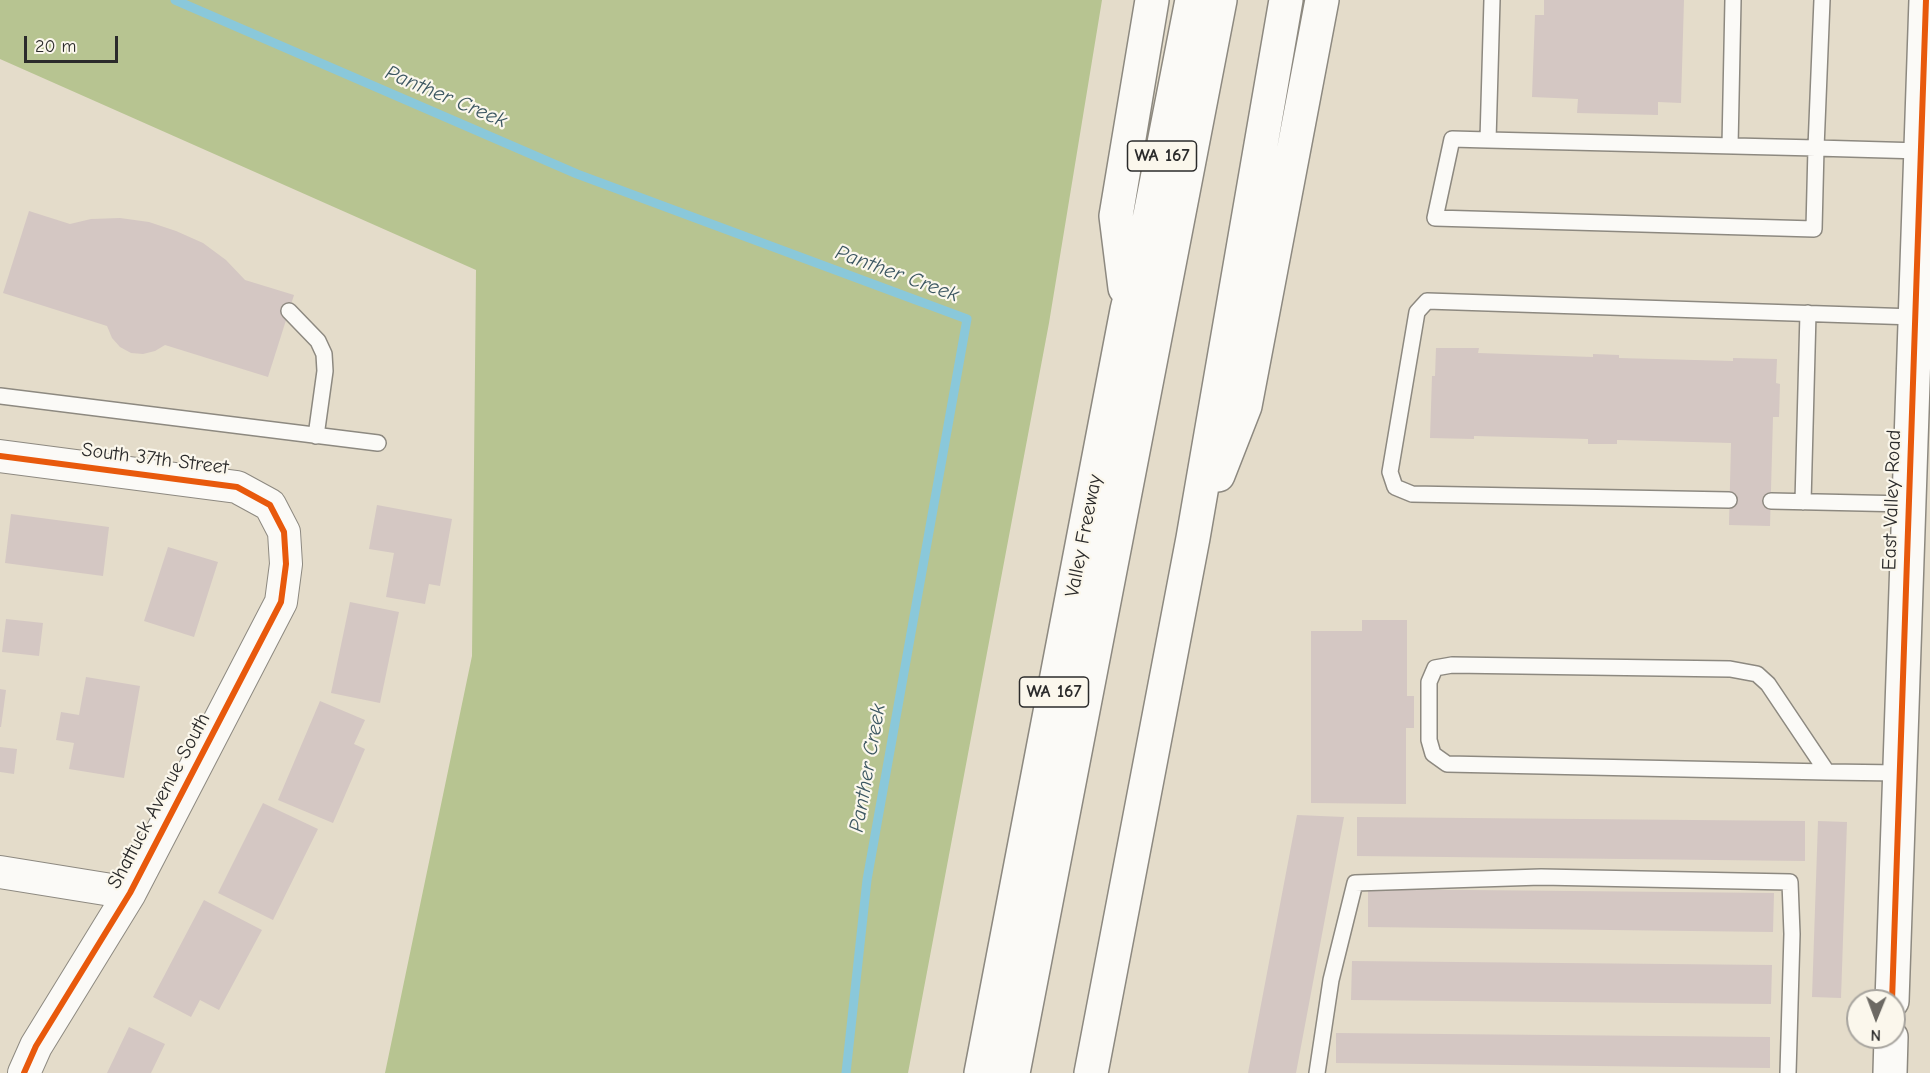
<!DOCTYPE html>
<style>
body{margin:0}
#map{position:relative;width:1930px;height:1073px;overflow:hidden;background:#e4dcca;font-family:"Comic Neue",sans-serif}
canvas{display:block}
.north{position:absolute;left:1846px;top:989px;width:60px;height:60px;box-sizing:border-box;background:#fbf7ec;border:2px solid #a8a59f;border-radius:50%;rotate:181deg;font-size:16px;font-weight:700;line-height:24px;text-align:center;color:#2b2b2b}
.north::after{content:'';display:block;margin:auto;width:21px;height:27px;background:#6c6963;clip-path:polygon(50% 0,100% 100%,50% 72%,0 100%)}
.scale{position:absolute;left:24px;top:36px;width:94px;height:27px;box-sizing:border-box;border:3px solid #2b2b2b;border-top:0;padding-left:8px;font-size:18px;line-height:21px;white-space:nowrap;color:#2b2b2b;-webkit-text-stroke:4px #fbf7ec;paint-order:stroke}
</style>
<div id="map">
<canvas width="1930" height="1073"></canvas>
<div class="north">N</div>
<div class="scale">20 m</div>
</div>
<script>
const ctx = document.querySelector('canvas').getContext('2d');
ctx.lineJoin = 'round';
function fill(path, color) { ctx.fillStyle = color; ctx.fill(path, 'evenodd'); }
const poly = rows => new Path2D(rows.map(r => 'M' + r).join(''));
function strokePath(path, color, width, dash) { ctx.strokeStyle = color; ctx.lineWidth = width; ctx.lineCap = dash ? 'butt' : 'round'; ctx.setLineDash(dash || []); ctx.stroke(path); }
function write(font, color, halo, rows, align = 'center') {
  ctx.font = font + ' "Comic Neue",sans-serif'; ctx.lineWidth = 4.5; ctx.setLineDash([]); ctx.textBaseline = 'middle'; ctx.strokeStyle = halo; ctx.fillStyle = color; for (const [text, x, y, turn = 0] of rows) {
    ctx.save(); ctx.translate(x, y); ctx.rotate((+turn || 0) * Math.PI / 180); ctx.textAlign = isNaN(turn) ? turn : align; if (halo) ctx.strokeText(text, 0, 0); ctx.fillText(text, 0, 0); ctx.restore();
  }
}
fill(poly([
 [0,0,1102,0,1049,323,908,1073,385,1073,472,656,476,270,0,59]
]), '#b7c491');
strokePath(poly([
 [175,0,577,174,967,319,867,880,846,1073]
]), '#8ac8da', 9);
fill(poly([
 [1544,0,1684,0,1681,103,1658,102,1658,115,1577,113,1578,99,1532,97,1535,15,1544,15],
 [29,211,70,224,91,219,120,218,149,222,176,231,203,243,226,260,245,280,294,295,268,377,165,345,155,351,143,354,131,353,120,347,112,338,107,326,3,293],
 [1436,348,1479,348,1478,353,1593,357,1593,354,1619,355,1619,358,1733,361,1733,358,1777,359,1776,383,1780,384,1779,417,1773,417,1770,526,1729,525,1731,443,1617,440,1617,444,1588,444,1588,439,1474,436,1474,439,1430,438,1432,376,1435,376],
 [377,505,452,519,440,586,429,584,425,604,386,597,394,553,369,549],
 [11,514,109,527,103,576,5,563],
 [168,547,218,562,194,637,144,621],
 [350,602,399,612,380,703,331,693],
 [6,619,43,623,39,656,2,652],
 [1362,620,1407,620,1407,696,1414,696,1414,728,1406,728,1406,804,1311,803,1311,631,1362,631],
 [86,677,140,686,124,778,69,769,74,743,56,740,61,712,79,715],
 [0,689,6,690,1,727,0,727],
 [320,701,365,720,354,744,365,749,333,823,278,800],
 [0,747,17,749,14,774,0,772],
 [263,803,318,829,273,920,218,893],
 [1297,815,1344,817,1296,1073,1248,1073],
 [1357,817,1805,821,1805,861,1357,856],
 [1818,821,1847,822,1841,998,1812,997],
 [1368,889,1774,893,1773,932,1368,927],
 [204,900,262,930,219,1010,200,1000,191,1017,153,997],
 [1352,961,1772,965,1771,1004,1351,1000],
 [129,1027,165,1044,151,1073,107,1073],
 [1336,1033,1770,1037,1770,1068,1336,1063]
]), '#d4c7c3');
const lane = poly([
 [1822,0,1816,148,1814,229,1435,218,1452,139,1488,140,1816,148,1921,151],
 [1488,140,1492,0],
 [1730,146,1733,0],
 [289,311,318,341,324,354,325,371,316,436],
 [0,396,378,443],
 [1729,500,1412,494,1395,487,1390,472,1417,312,1427,301,1915,317],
 [1771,501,1908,504],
 [1803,502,1808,313],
 [1827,772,1768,684,1757,674,1730,669,1452,665,1435,668,1429,682,1429,740,1433,754,1447,764,1827,772,1899,773],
 [1317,1073,1331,980,1355,883,1541,877,1790,882,1792,934,1788,1073]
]);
const street = poly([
 [0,456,237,487,270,505,284,532,286,564,281,602,130,893,36,1046,24,1073],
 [0,872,130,893]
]);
const secondary = poly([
 [1892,1001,1926,0],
 [1890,1073,1891,1037]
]);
const highway = poly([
 [1125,288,1116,216,1152,0],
 [1218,475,1245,406,1322,0],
 [981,1073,1127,310,1150,215,1192,0],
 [1013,1073,1220,0],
 [1091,1073,1193,538,1286,0]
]);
strokePath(lane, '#8d8980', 18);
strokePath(street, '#8d8980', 34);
strokePath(secondary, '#8d8980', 36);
strokePath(highway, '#8d8980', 36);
strokePath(lane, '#fbfaf7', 15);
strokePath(street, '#fbfaf7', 32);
strokePath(secondary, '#fbfaf7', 33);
strokePath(highway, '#fbfaf7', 33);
strokePath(poly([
 [0,456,237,487,270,505,284,532,286,564,281,602,130,893,36,1046,24,1073],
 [1892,1001,1926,0]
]), '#e8590c', 6);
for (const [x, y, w] of [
 [1162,156,69],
 [1054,692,69]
]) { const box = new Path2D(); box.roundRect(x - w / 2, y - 15, w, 30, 4.5); ctx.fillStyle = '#fbf7ec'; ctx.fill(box); strokePath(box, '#2b2b2b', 1.5); }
write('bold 18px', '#2b2b2b', null, [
 ["WA 167",1162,156],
 ["WA 167",1054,692]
]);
write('20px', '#2b2b2b', '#fbf7ec', [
 ["South 37th Street",155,459,7],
 ["East Valley Road",1892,500,-88],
 ["Valley Freeway",1084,536,-79],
 ["Shattuck Avenue South",159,801,-62]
]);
write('italic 21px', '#3c5762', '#fbf7ec', [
 ["Panther Creek",446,97,23],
 ["Panther Creek",897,274,20],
 ["Panther Creek",868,768,-80]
]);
</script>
